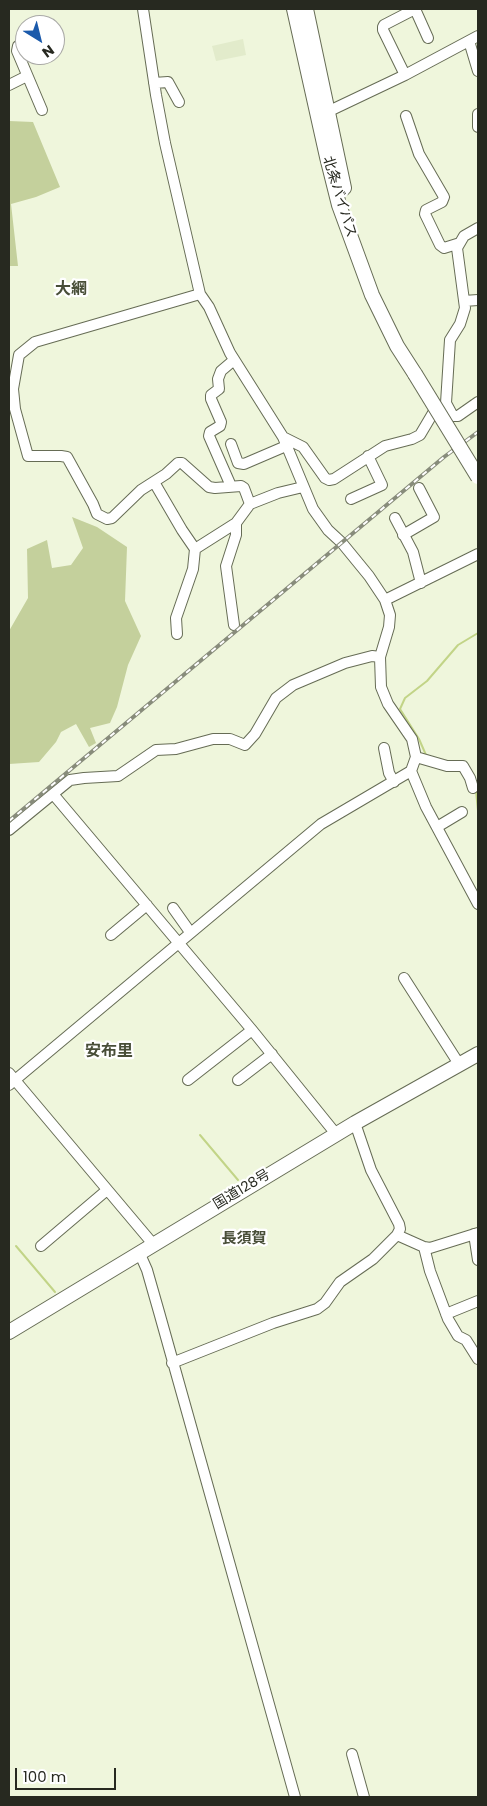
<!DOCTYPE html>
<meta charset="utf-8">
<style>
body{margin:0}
#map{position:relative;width:487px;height:1806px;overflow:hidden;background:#eff6dc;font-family:Poppins,sans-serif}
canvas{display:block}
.frame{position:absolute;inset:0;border:10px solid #272920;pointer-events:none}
.north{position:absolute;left:15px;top:15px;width:50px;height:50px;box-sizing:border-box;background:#fff;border:1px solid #a9a9a6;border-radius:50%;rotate:144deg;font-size:14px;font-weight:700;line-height:20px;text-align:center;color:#272920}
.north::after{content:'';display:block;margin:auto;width:18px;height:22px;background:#1b5aab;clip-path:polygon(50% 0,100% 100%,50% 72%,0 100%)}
.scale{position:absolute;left:15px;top:1768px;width:101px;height:22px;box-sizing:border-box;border:2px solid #272920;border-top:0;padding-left:6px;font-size:15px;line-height:18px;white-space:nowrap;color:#272920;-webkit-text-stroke:4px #fff;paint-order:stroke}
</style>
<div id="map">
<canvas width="487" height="1806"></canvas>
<div class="frame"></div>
<div class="north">N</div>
<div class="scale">100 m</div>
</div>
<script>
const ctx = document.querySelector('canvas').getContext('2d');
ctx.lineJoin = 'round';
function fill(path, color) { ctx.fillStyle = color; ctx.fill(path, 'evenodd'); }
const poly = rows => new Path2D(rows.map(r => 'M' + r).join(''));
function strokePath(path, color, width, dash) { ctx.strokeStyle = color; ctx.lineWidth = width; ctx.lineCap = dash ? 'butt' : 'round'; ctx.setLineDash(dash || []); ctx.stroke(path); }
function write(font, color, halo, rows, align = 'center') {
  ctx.font = font + ' Poppins,"Noto Sans JP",sans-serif'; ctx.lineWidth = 4.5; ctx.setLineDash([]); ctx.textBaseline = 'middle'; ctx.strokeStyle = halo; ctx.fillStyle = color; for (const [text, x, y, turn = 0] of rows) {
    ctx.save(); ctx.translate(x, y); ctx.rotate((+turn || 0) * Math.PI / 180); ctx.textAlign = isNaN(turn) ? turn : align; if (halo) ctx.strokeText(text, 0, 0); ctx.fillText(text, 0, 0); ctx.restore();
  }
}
fill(poly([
 [243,39,246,55,216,61,212,46]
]), '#e2ebcb');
fill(poly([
 [9,121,33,122,60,187,36,197,11,204,18,266,9,266],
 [72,517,97,527,127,547,125,601,141,636,128,665,117,707,110,723,90,728,96,743,89,747,76,724,61,732,56,742,39,762,9,764,9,631,28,598,27,549,47,540,52,568,71,565,83,548]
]), '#c4d09c');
strokePath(poly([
 [426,755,419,739,400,709,405,698,427,681,458,645,478,633],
 [476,791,478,811],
 [200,1135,238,1180],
 [16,1246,55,1292]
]), '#c2d487', 2);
const minor = poly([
 [415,9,428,38],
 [25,41,18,46,17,51,42,110],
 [469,41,478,71],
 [405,75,383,30,383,27,384,25,415,9],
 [154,83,168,82,179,102],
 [9,85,27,76],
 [323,114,405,75,478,36],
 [478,114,478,127],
 [406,116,419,154,444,197,442,202,426,210,425,214,440,245,444,248,460,243],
 [478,228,464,236,457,248,465,308,460,324,450,340,446,403,453,416,458,416,478,402],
 [200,294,35,342,19,355,13,389,15,409,28,456,61,456,67,457,93,504,97,514,107,519,112,518,141,490,166,474,178,463,182,463,209,487,215,488,241,486,244,488,250,504],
 [464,301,478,300],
 [283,437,303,447,325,478,329,480,334,479,385,446,412,439,420,435,433,413,442,407],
 [231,444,238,463,244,464,286,446],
 [154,482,182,530,195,549,193,569,176,618,177,634],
 [231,486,209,436,210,432,220,426,221,422,211,399,211,395,219,389,218,379,221,371,234,360],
 [351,499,382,485,368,456],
 [395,518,413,552,421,583],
 [403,535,434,517,419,488],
 [195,549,236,523,250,504,278,493,303,487],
 [385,600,478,554],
 [234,625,226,566,236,535,236,523],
 [384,748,389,773,394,782],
 [416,757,447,766,463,766,470,778,473,788],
 [411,771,426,807,478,904],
 [53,794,252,1030,336,1134],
 [437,827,462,812],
 [9,830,70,780,84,778,118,776,156,750,176,749,213,739,230,739,245,745,255,734,276,698,293,685,345,663,372,656,380,657],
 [173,908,190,932],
 [111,935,147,905],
 [404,978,459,1064],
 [9,1073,153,1244],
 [188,1080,252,1030],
 [238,1080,272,1054],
 [9,1085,321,824,411,771,416,757,412,739,388,704,381,687,380,657,389,627,390,615,385,600,369,576,342,543,328,530,313,509,283,437,230,353,209,307,200,294,165,143,156,95,143,9],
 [474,1234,478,1260],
 [397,1235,424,1247,430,1271,448,1319,458,1336,466,1340,478,1359],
 [41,1246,107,1190],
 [424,1247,430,1248,478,1233],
 [139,1252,147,1270,159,1312,295,1797],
 [446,1314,478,1301],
 [172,1363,273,1323,317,1309,325,1303,340,1282,373,1259,397,1235,400,1229,399,1224,371,1170,355,1123],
 [352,1754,364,1797]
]);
const highway = poly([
 [294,9,327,157,339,205,372,295,397,346,415,374],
 [306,9,344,188],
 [9,1332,355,1123,478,1054]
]);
strokePath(minor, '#666c55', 12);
strokePath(highway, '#666c55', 16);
strokePath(minor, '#fff', 10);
strokePath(highway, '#fff', 14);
const rail = poly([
 [9,821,444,457,478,432]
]);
strokePath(rail, '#888c7b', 4);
strokePath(rail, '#fff', 2, [5.5]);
const highwayBridge = poly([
 [415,374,478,477]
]);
strokePath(highwayBridge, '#666c55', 16, []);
strokePath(highwayBridge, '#fff', 14);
write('14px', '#272920', '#fff', [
 ["北条バイパス",339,197,73],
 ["国道128号",242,1190,-31]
]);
write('bold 15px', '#484e38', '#fff', [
 ["長須賀",244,1239]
]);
write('bold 16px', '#484e38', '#fff', [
 ["大網",71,290],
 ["安布里",109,1052]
]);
</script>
